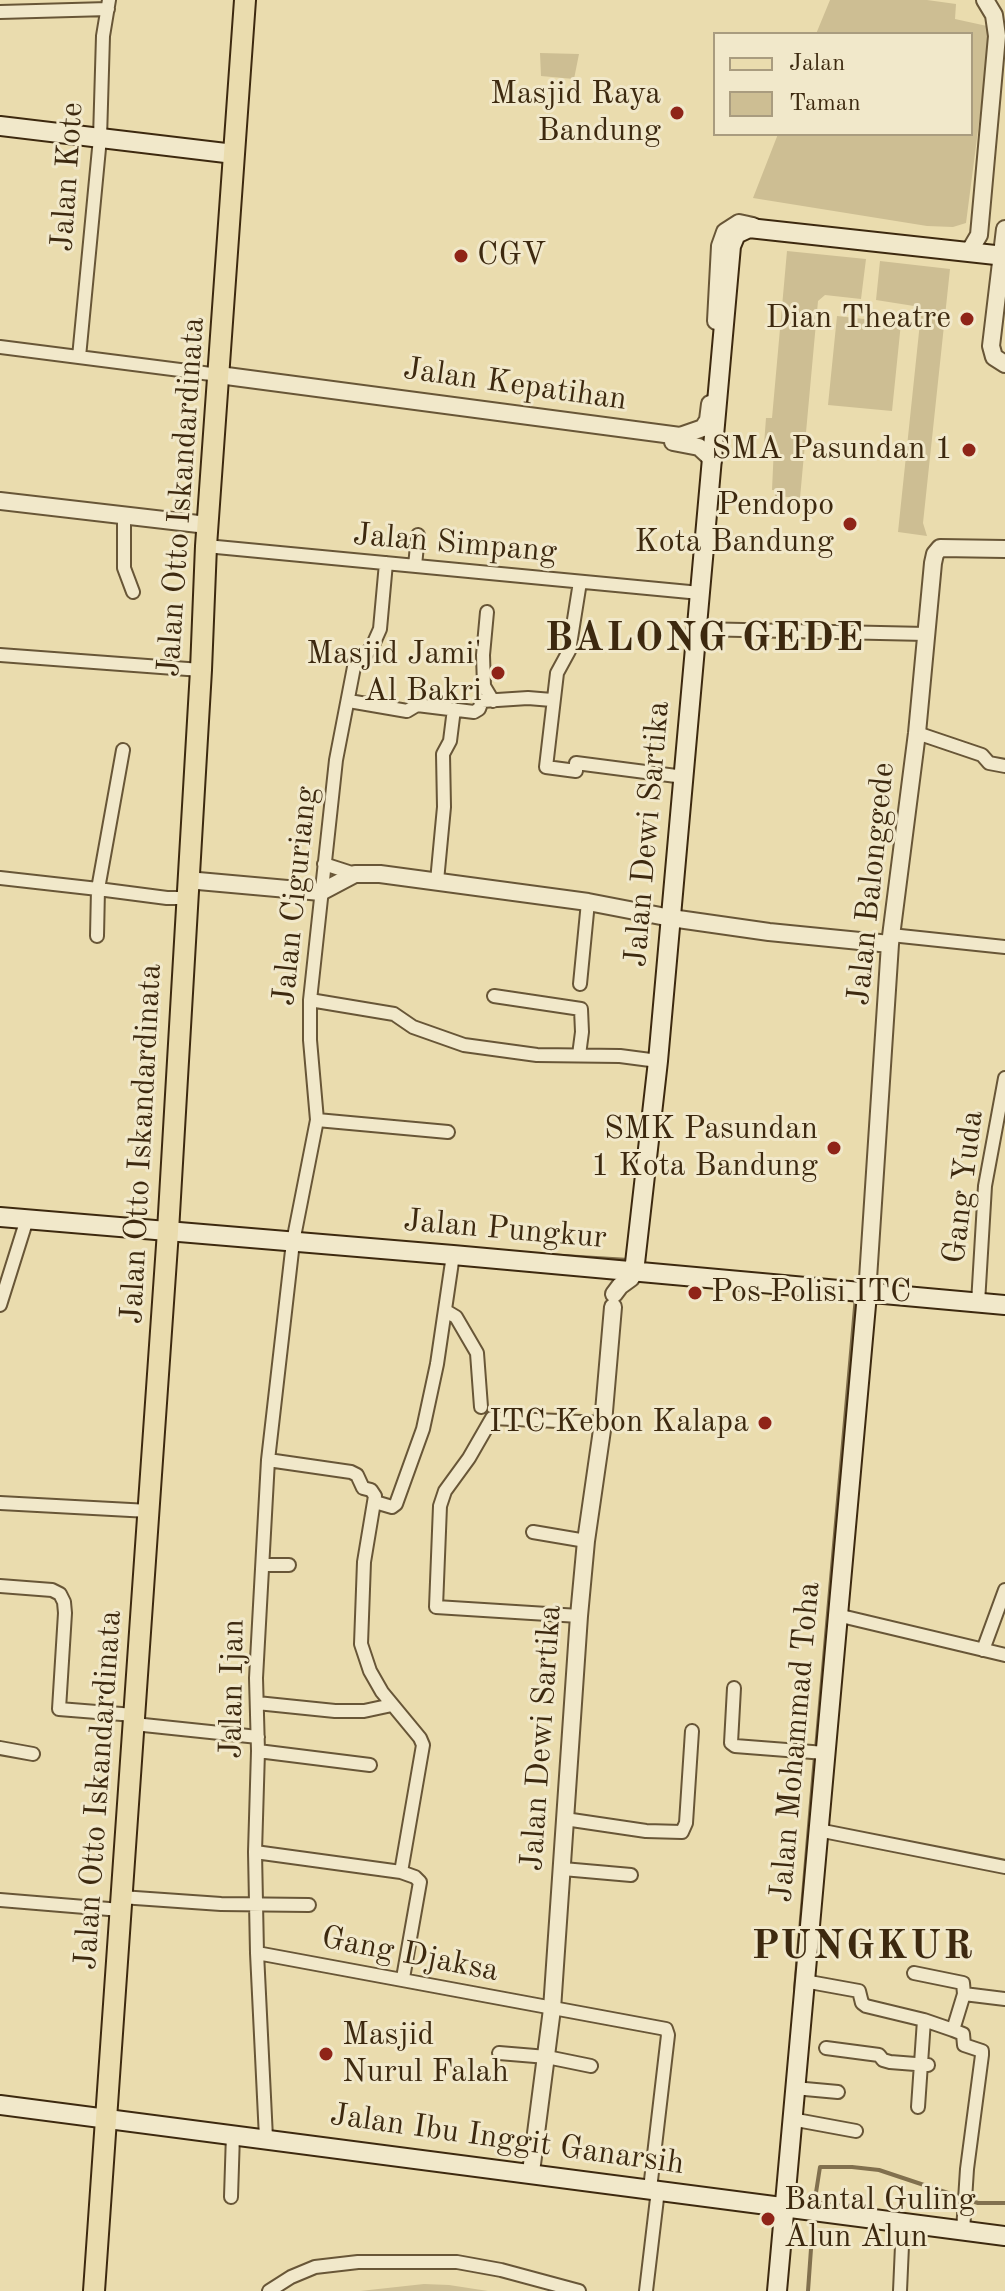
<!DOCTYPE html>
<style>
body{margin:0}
#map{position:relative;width:1005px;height:2291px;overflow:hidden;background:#eadcae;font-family:"Old Standard TT",serif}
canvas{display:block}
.legend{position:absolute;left:713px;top:32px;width:260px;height:104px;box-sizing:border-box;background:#f1e8ca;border:2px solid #a99c7f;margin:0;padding:10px 14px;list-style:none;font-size:24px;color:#3d290f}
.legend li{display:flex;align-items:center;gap:16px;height:40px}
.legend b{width:40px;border:2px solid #a99c7f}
</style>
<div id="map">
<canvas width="1005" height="2291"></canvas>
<ul class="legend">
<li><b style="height:10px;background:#eadcae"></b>Jalan</li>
<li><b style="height:22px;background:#cdbe93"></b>Taman</li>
</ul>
</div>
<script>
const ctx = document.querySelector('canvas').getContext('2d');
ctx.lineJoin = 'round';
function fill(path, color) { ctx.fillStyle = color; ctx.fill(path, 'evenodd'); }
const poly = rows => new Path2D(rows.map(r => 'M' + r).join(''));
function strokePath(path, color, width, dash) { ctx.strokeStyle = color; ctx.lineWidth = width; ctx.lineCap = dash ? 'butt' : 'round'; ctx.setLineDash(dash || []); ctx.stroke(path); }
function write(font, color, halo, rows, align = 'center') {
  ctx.font = font + ' "Old Standard TT",serif'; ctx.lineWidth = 6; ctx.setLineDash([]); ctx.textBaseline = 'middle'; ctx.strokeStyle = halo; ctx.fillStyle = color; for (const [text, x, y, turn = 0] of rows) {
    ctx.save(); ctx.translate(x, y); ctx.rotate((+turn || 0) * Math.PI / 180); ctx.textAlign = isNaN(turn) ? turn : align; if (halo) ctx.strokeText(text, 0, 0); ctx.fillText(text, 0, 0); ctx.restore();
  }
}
fill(poly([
 [830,0,927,0,956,4,955,19,987,26,989,33,980,115,966,223,953,227,927,226,753,198,778,134,971,134,971,34,816,34],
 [540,53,579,54,574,79,541,76],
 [787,251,866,259,861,299,825,295,818,301,800,498,775,496,775,490,772,490,774,446,764,445,766,418,772,418],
 [880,261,950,269,923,523,927,536,898,532,921,313,914,306,876,300],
 [837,316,901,323,892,411,828,405],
 [424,2284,449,2285,488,2291,360,2291]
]), '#cdbe93');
strokePath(poly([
 [546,1255,629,1260],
 [816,1749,856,1296],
 [795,1989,815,1756],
 [815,2199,820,2167,852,2167,879,2170,978,2203,1005,2203],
 [808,2291,813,2221]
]), '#81704e', 4);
const minor = poly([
 [0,12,108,9],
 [0,347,219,375],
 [79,357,100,138,103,36,109,0],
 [124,516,124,568,133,592],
 [206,546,700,593],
 [415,566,418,535],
 [580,582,569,651,557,673,546,767,576,771,576,763,684,777],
 [487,612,483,655,484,686,493,701],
 [697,629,926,634],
 [0,655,201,670],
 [349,701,407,711,417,705,474,712,479,709,482,701,528,698,552,700],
 [917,733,982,755,989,763,1005,766],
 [123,750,98,889,167,898,187,898],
 [324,864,355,874],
 [0,878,98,889,97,936],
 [437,881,444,807,443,754,450,741,454,709],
 [891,935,1005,947],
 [580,984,588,902],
 [494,996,581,1009,582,1032,579,1055],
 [310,1000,394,1014,413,1027,464,1045,537,1055,620,1056,658,1061],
 [317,1120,448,1132],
 [978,1303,985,1186,1005,1078],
 [0,1305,27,1219],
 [446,1311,456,1317,477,1353,481,1407],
 [268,1460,351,1472,357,1475,363,1488,371,1490,375,1496,364,1562,361,1644,370,1671,382,1692,420,1738,423,1745,401,1872,415,1877,420,1882,403,1978],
 [375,1502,392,1507,396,1504,423,1429,437,1364,453,1255],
 [0,1503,149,1511],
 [533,1532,586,1541],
 [263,1565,289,1565],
 [0,1586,52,1590,60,1594,64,1602,65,1613,59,1709,134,1715],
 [837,1615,1005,1655],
 [579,1616,436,1607,440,1506,445,1491,469,1458,492,1418,603,1423],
 [983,1650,1005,1590],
 [734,1688,731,1743,735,1746,825,1753],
 [257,1703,335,1711,364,1711,392,1705],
 [134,1724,258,1737],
 [0,1748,33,1754],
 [258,1751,370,1765],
 [565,1819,646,1831,682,1832,686,1823,692,1731],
 [818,1830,1005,1867],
 [255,1852,401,1872],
 [563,1869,631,1875],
 [121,1897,221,1904,309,1905],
 [0,1900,121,1910],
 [257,1953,666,2029,668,2035,650,2189],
 [804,1981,859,1991,862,2003,866,2006,924,2020,953,2030,964,1994,963,1983,914,1973],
 [964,1994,1005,1999],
 [953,2030,963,2034,964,2045,982,2051,982,2055,967,2169,963,2231],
 [826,2048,879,2055,883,2060,890,2062,928,2065],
 [499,2053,547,2057,591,2066],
 [794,2088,838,2092],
 [918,2107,924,2020],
 [791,2119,856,2131],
 [266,2138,257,1953,255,1852,258,1751,256,1678,268,1460,293,1242,317,1120,310,1040,310,1000,336,760,354,667,372,647,380,629,386,563],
 [231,2197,233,2134],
 [269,2291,291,2277,315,2267,358,2262,457,2262,501,2270,579,2291],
 [646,2291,658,2190],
 [900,2291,903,2223]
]);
const tertiary = poly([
 [1005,229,991,346,994,357,1005,364],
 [969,252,979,235,997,36,994,15,985,0],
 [716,321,720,246,725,232,739,223,753,226],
 [219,375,680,436,703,428,708,420,710,404],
 [673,442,699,447,713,460],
 [0,501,207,525],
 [187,880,321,892,355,874,380,874,588,902,671,918,769,932,890,944],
 [614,1294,620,1286,631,1278,634,1272],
 [867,1294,890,944,917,733,933,563,935,554,940,548,1005,549],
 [531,2172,552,2009,579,1616,586,1541,603,1423,613,1307]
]);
const secondary = poly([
 [0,126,234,154],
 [0,1217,453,1255,1005,1305],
 [634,1272,658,1061,731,246,736,234,749,228,1005,256],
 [0,2105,1005,2236],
 [777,2291,867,1294]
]);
const primary = poly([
 [94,2291,168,1231,201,670,206,546,245,0]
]);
strokePath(minor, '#685637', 16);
strokePath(tertiary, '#685637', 20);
strokePath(secondary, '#3d290f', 22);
strokePath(primary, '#3d290f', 24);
strokePath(minor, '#f1e8ca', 12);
strokePath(tertiary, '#f1e8ca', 16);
strokePath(secondary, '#f1e8ca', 18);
strokePath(primary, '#eadcae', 20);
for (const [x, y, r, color] of [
 [677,113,8,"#8f2418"],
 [461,256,8,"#8f2418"],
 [967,319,8,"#8f2418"],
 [969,450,8,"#8f2418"],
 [850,524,8,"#8f2418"],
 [498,673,8,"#8f2418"],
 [834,1148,8,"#8f2418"],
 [695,1293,8,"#8f2418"],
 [765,1423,8,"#8f2418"],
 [326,2054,8,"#8f2418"],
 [768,2219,8,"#8f2418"]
]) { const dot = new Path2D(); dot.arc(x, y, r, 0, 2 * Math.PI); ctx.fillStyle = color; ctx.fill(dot); strokePath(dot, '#f1e8ca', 3); }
write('32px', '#3d290f', '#f1e8ca', [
 ["Masjid Raya",661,95],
 ["Bandung",661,132],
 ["CGV",477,256,"left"],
 ["Dian Theatre",951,319],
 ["SMA Pasundan 1",953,450],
 ["Pendopo",834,506],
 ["Kota Bandung",834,543],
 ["Masjid Jami'",482,655],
 ["Al Bakri",482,692],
 ["SMK Pasundan",818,1130],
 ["1 Kota Bandung",818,1167],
 ["Pos Polisi ITC",711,1293,"left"],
 ["ITC Kebon Kalapa",749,1423],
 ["Masjid",342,2036,"left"],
 ["Nurul Falah",342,2073,"left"],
 ["Bantal Guling",784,2201,"left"],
 ["Alun Alun",784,2238,"left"]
], 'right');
write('32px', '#3d290f', '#f1e8ca', [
 ["Jalan Kote",68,177,-86],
 ["Jalan Kepatihan",515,385,8],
 ["Jalan Otto Iskandardinata",182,497,-86],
 ["Jalan Simpang",455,544,5],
 ["Jalan Dewi Sartika",648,834,-85],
 ["Jalan Balonggede",872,884,-84],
 ["Jalan Ciguriang",296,896,-84],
 ["Jalan Otto Iskandardinata",142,1144,-87],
 ["Gang Yuda",964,1187,-83],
 ["Jalan Pungkur",505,1230,5],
 ["Jalan Ijan",233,1689,-89],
 ["Jalan Dewi Sartika",542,1738,-86],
 ["Jalan Mohammad Toha",796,1742,-85],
 ["Jalan Otto Iskandardinata",99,1790,-86],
 ["Gang Djaksa",410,1955,11],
 ["Jalan Ibu Inggit Ganarsih",507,2140,8]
]);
ctx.letterSpacing = '2px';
write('bold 40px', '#3d290f', '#f1e8ca', [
 ["BALONG GEDE",705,640],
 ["PUNGKUR",863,1948]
]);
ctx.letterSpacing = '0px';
</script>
